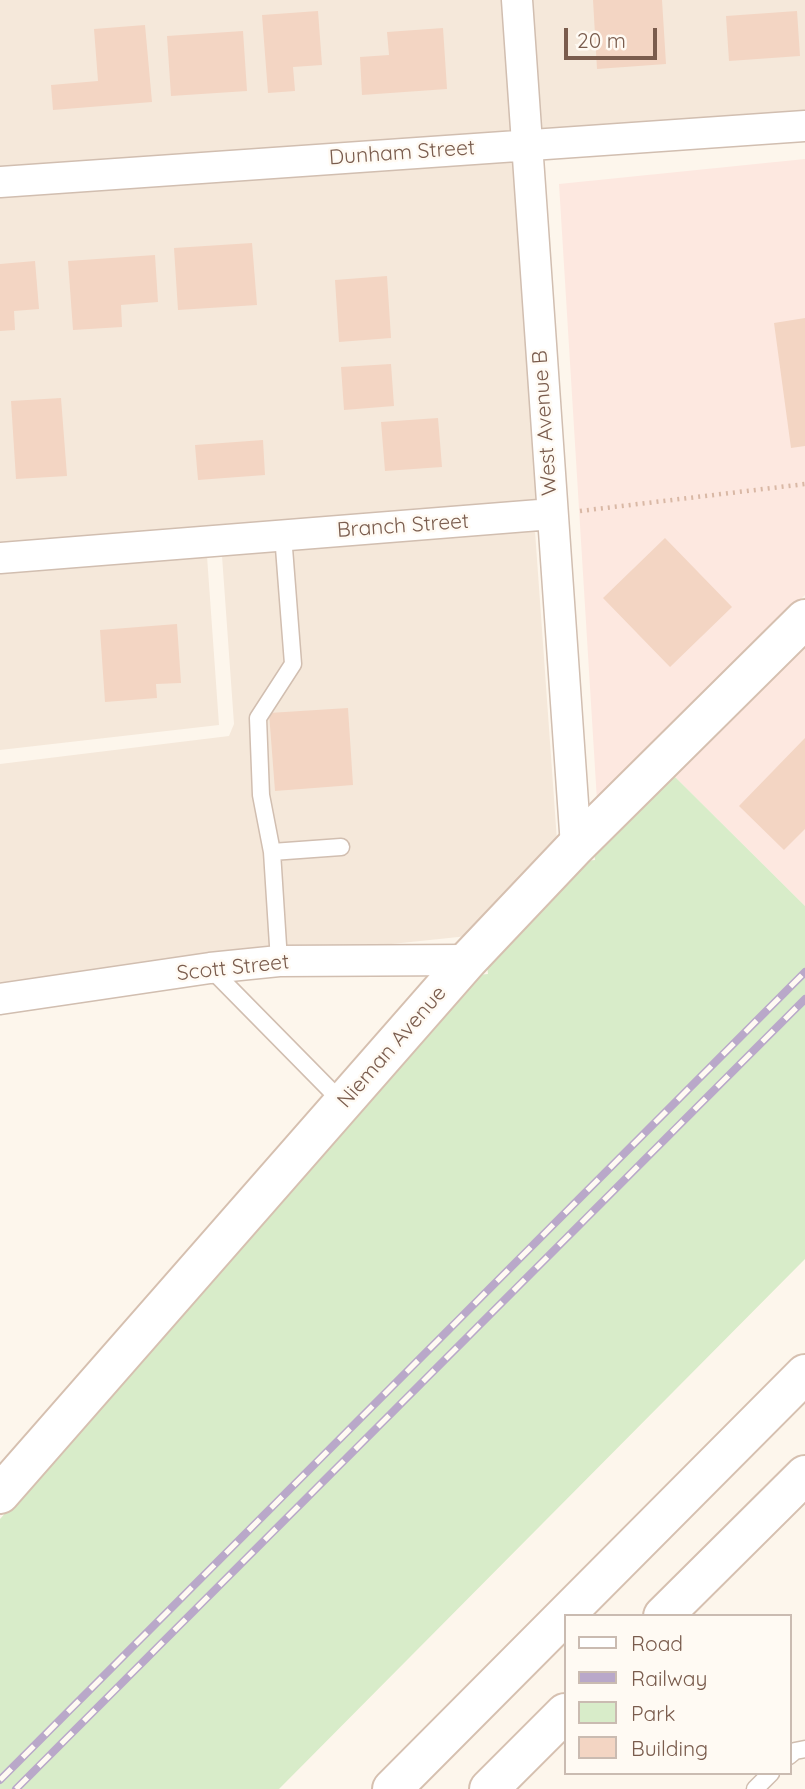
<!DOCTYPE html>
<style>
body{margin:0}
#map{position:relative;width:805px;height:1789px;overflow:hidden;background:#fdf6ec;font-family:Quicksand,sans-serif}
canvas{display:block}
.legend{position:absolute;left:564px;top:1614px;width:228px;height:161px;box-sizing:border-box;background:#fffaf3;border:2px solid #cabbb1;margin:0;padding:9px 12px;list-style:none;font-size:21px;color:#7a5c4d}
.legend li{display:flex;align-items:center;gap:14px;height:35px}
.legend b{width:35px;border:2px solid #cabbb1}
.scale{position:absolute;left:564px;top:28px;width:93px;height:32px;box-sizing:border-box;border:4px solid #7a5c4d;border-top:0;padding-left:9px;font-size:21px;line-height:24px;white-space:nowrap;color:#7a5c4d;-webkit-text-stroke:5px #fffaf3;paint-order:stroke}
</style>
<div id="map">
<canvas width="805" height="1789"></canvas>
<ul class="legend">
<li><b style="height:9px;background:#fff"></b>Road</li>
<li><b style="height:9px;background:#b9a8c9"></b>Railway</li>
<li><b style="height:19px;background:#d8ecc9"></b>Park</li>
<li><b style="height:19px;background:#f3d5c3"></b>Building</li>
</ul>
<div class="scale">20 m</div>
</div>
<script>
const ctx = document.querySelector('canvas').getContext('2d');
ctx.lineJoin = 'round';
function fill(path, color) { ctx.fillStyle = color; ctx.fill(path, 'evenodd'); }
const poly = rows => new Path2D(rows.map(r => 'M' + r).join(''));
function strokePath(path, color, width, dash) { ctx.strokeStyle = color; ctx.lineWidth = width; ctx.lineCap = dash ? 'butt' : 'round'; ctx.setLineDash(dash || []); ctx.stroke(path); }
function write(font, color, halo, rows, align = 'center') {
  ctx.font = font + ' Quicksand,sans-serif'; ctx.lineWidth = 5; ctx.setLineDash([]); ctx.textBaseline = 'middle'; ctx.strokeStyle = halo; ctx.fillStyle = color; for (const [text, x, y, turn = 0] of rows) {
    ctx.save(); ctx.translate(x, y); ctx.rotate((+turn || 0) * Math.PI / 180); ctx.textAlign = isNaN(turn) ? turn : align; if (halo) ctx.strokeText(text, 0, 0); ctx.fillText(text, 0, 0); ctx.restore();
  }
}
fill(poly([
 [0,0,805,0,805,121,526,144,552,514,206,542,219,725,0,750],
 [535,531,557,841,468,936,0,985,0,764,229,736,234,724,222,556]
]), '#f5e8da');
fill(poly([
 [805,159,805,595,597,801,559,184],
 [805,642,805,906,672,774]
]), '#fde8e0');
fill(poly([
 [672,774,805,906,805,1259,279,1789,0,1789,0,1519,478,975,488,974,487,965,585,861,595,860,594,851]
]), '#d8ecc9');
fill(poly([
 [593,0,662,0,666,64,597,69],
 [318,11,322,65,293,67,295,91,268,93,262,15],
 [797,11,800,56,729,61,726,16],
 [145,25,152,102,53,110,51,85,98,81,94,29],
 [443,28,447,89,362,95,360,57,389,55,387,32],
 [243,31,247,91,171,96,167,36],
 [252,243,257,305,178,310,174,248],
 [155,255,158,302,121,305,122,327,73,330,68,261],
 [35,261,39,309,14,311,15,330,0,331,0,264],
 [387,276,391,338,339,342,335,280],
 [805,318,805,446,791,448,774,323],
 [391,364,394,406,344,410,341,367],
 [61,398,67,476,16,479,11,401],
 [438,418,442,467,385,471,381,422],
 [263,440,265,475,198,480,195,445],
 [665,538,732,607,670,667,603,598],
 [177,624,181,683,156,684,157,698,105,702,100,630],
 [348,708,353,785,275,791,269,713],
 [805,738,805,829,784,850,739,806]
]), '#f3d5c3');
const lane = poly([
 [272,852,261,795,258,718,293,664,283,535],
 [279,961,272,852,341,847],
 [210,968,343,1103],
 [789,1756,795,1751,805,1749],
 [755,1789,771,1773]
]);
const street = poly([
 [517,0,576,846],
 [0,182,805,126],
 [0,558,552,514],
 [0,999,210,968,279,961,468,960]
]);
const secondary = poly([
 [0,1494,468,960,576,846,805,619],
 [663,1616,805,1475],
 [392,1789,805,1374],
 [489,1789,565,1713]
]);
strokePath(lane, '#d1beb0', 19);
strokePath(street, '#d1beb0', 33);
strokePath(secondary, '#d6c0b0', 42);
strokePath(poly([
 [580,511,805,484]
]), '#d9b8a5', 4.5, [2, 5]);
strokePath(lane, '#fff', 16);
strokePath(street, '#fff', 30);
strokePath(secondary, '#fff', 38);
const rail = poly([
 [0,1780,805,972],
 [16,1789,805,999]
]);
strokePath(rail, '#b9a8c9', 8);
strokePath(rail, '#fffaf3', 5, [16]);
write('21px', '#7a5c4d', '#fffaf3', [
 ["Dunham Street",402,153,-4],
 ["West Avenue B",545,423,-94],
 ["Branch Street",403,526,-4],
 ["Scott Street",233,968,-6],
 ["Nieman Avenue",392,1047,-49]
]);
</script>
